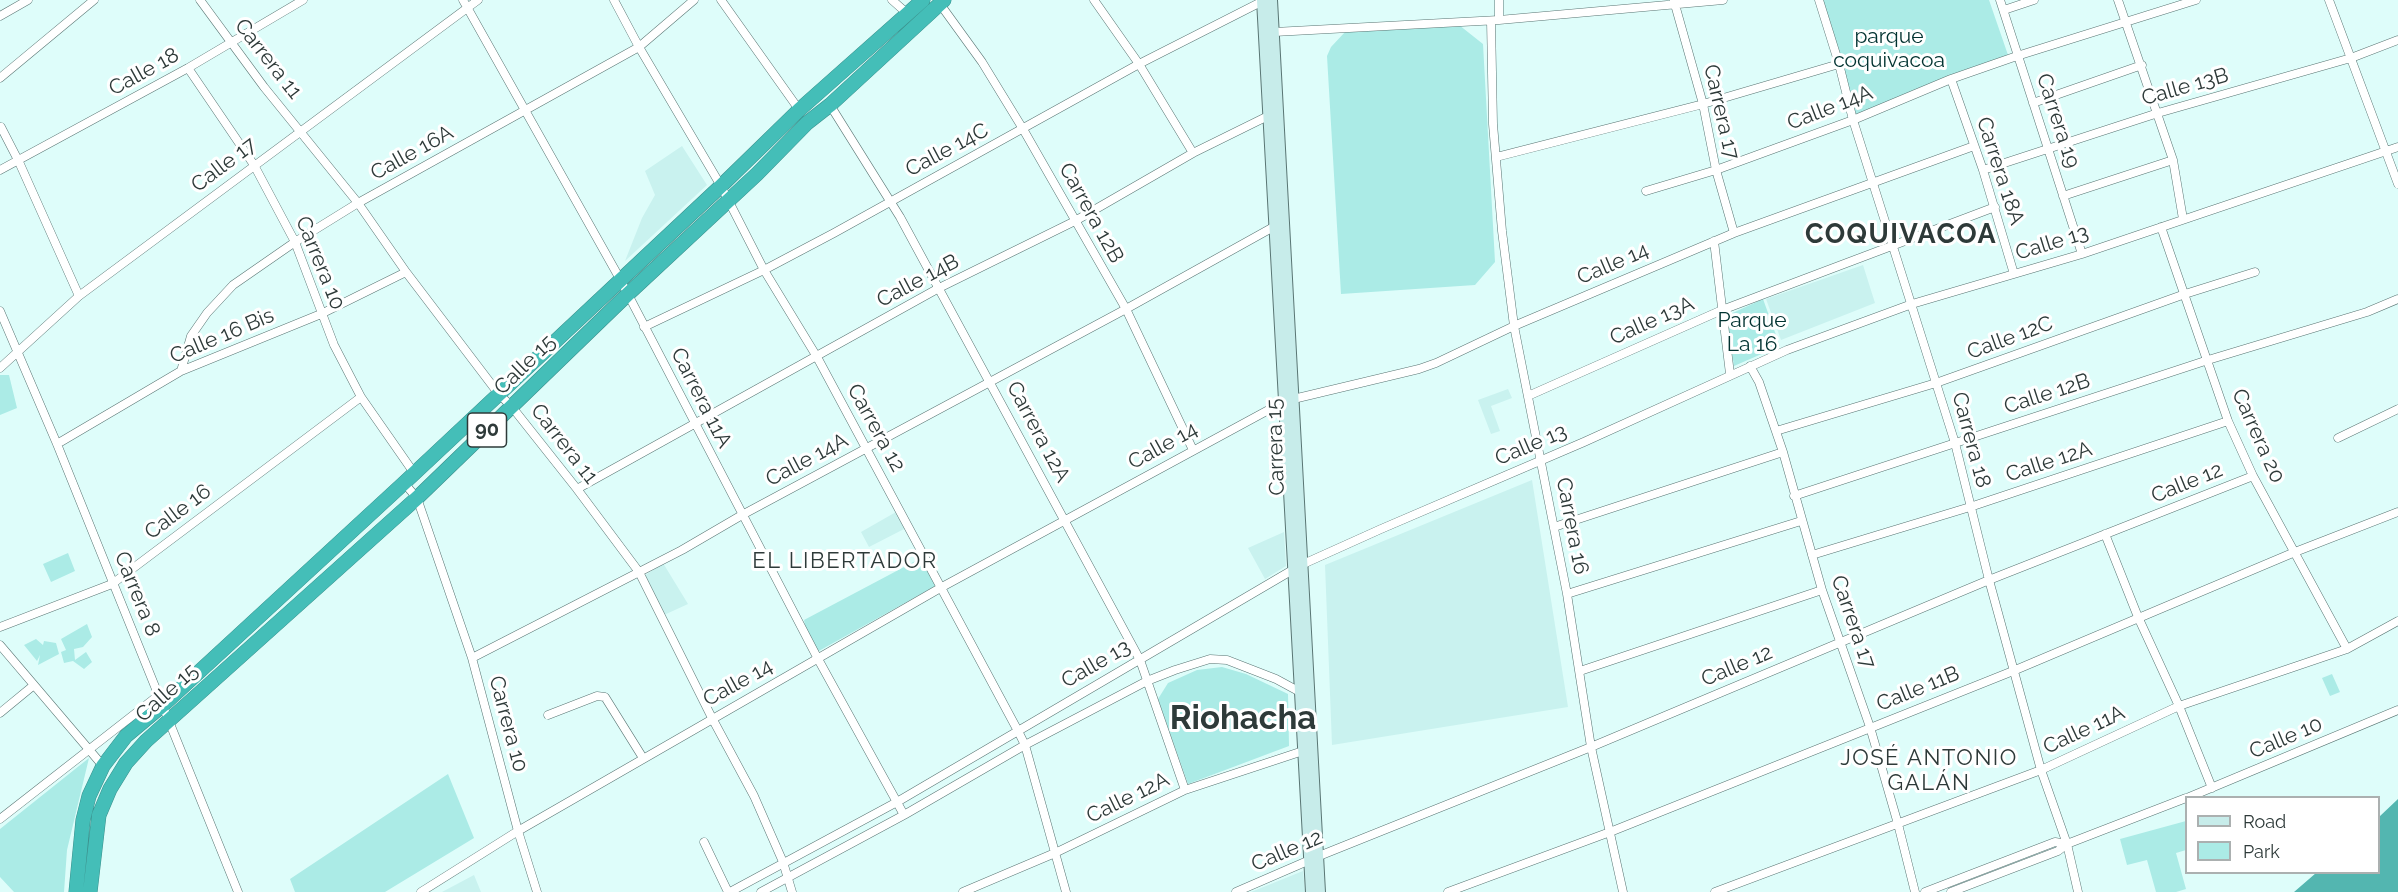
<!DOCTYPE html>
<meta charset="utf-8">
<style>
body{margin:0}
#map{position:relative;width:2398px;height:892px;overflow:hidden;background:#defdfa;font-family:Raleway,sans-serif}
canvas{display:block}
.legend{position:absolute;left:2185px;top:796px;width:195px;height:78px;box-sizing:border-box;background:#fff;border:2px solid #abb0b0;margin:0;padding:8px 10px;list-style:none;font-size:18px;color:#2e3a39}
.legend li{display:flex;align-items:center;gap:12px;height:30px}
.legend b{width:30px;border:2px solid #abb0b0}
</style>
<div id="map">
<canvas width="2398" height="892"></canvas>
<ul class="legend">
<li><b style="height:8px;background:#c7ecea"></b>Road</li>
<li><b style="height:16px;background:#abebe6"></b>Park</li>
</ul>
</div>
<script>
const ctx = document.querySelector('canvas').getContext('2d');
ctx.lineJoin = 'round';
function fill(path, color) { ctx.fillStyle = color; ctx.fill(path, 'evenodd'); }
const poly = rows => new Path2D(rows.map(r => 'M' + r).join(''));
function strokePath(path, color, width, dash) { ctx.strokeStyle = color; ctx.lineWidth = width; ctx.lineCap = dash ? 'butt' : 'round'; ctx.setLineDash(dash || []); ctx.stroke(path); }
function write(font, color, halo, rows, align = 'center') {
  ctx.font = font + ' Raleway,sans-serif'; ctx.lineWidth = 6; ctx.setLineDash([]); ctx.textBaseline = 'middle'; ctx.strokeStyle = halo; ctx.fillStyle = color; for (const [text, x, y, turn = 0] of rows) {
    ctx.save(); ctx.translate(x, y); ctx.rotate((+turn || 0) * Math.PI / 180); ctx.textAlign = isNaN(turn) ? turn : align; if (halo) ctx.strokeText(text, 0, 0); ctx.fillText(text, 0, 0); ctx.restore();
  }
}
fill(poly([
 [682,146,707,185,625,261,642,218,655,195,645,171],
 [1863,265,1875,303,1781,340,1766,299],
 [1508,389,1512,398,1491,406,1500,431,1491,434,1478,400],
 [1532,480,1568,707,1332,745,1325,565],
 [896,512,906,528,869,547,861,532],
 [1284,532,1286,566,1265,579,1248,548],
 [663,563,688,604,664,615,643,577],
 [1303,871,1305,892,1251,892],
 [474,875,481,892,442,892]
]), '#c9f2ef');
fill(poly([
 [1822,0,1989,0,2008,55,1856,115],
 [1459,25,1483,44,1495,262,1475,285,1341,294,1327,56,1331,47,1345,32],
 [1763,299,1780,346,1734,366,1726,316],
 [0,375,9,375,17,408,0,415],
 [68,553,75,571,51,582,43,564],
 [921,558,937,585,817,652,806,630,804,620],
 [87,624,92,637,83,647,74,649,75,660,86,652,92,662,84,669,73,661,64,663,61,652,66,650,61,639],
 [36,639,43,645,44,641,56,643,59,654,38,665,40,655,37,661,24,645],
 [1222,667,1246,674,1288,694,1289,746,1188,784,1158,699,1168,683,1197,670],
 [2332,674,2340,692,2330,696,2322,678],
 [89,758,67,850,64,892,14,892,0,877,0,829],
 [448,774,474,838,385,892,295,892,290,879],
 [2186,821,2186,850,2176,853,2186,889,2176,892,2156,892,2147,860,2127,865,2120,839]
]), '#abebe6');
fill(poly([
 [2398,799,2398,892,2294,892,2316,873,2378,872,2379,817]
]), '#53b6b0');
const street = poly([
 [200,0,264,87,358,203,406,272,498,393,512,407,577,489,639,572,712,718,754,796,783,862,792,892],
 [463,0,620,279,818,659,904,815],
 [614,0,639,47,721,186,764,270,817,357,1018,731,1025,745,1066,892],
 [721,0,800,111],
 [892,0,909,15],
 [1094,0,1139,64,1193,153],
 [1499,0,1499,20],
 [1819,0,1839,64,1853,120,1955,443,1989,580,2041,770,2067,844,2078,892],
 [2000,0,2082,254],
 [2118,0,2173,160,2183,219],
 [2329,0,2398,184],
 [1674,1,1703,104,1716,170,1734,233],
 [940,4,982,62,1023,129,1126,309,1193,450],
 [2004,10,2034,0],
 [0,16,28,0],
 [1491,21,1493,124,1502,231,1514,326,1567,594,1591,747,1623,892],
 [1274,32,1499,20,1723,0],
 [188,68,254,165,295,242,334,345,361,397,414,473],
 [0,78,94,0],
 [1951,79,1983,170,2014,274],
 [2033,103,2142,65],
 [830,105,900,217,1140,660,1185,790],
 [1,127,19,162,79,296],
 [1496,157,1703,104,1839,64],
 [0,170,188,68,303,0],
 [1983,170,2158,113,2351,58,2398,40],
 [1646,191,1716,170,1853,120,1951,79,2017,56,2196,0],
 [2063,196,2173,160],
 [2161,227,2228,421,2253,476,2347,649],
 [1714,241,1730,374],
 [0,311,57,444,238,892],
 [644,327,764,270,834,233,1139,64,1265,0],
 [1750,366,1759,382,1783,452,1822,590,1870,727,1898,824,1915,892],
 [0,368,79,296,478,0],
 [181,371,191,336,207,313,233,285,295,242,358,203,639,47,694,0],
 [1528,396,1722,310,1995,207],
 [1776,431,1936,383,2185,294,2255,272],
 [2338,438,2398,409],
 [57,444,181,371,321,314,406,272],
 [404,483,417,498,472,658,518,831,537,892],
 [577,489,939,288,1075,221,1193,153,1272,114],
 [1794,496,2208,360,2367,312,2398,299],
 [1554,527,1783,452],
 [2105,534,2138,617,2179,706,2212,788],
 [1812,555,1970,507,2228,421],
 [1567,594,1801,521],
 [0,627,112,584,361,397],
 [0,645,103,766],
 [472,658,682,550,742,515,1126,309,1277,225],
 [1580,671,1822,590],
 [0,713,34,685],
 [548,715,597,696,605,697,643,758],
 [2187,798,2398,710],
 [0,819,159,695],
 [704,842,728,892],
 [421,892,518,831,942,587,1285,401,1419,369,1436,363,1514,326,1734,233,1974,146],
 [730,892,897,802,1301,565,1381,529,1584,442,1787,350,1912,304,2082,254,2398,147],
 [761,892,904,815,1025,745,1147,681,1175,670,1210,659,1227,660,1276,679,1300,692],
 [963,892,1055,853,1185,790,1306,750],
 [1236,892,1319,856,1591,747,1989,580,2253,476],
 [1448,892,1610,832,2013,671,2295,552,2398,512],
 [1715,892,2041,770,2179,706,2347,649,2398,621],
 [1925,892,2055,842,2067,844],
 [1951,892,2058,851,2067,844,2186,798]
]);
const secondary = poly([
 [1262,0,1311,892],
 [1272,0,1320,892]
]);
const highway = poly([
 [76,892,83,820,89,796,103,766,126,736,163,705,404,483,721,186,799,110,923,0],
 [90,892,99,815,110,789,126,763,146,741,417,498,628,294,757,174,807,123,830,105,944,0]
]);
strokePath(street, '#597573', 9);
strokePath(secondary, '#597573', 12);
strokePath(highway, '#3c908c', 15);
strokePath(street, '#fff', 8);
strokePath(secondary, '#c7ecea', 10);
strokePath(highway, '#44beb8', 14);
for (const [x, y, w] of [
 [487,430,39]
]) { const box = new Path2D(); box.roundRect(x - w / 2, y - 17, w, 34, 4.5); ctx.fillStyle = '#fff'; ctx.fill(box); strokePath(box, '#2e3a39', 1.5); }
write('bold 20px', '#2e3a39', null, [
 ["90",487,430]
]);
write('21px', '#003230', '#fff', [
 ["parque",1889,37],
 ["coquivacoa",1889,61],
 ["Parque",1752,321],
 ["La 16",1752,345]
]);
write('21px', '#2e3a39', '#fff', [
 ["Carrera 11",268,59,52],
 ["Calle 18",144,72,-29],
 ["Calle 13B",2185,87,-16],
 ["Calle 14A",1830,108,-21],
 ["Carrera 17",1721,112,77],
 ["Carrera 19",2058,121,72],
 ["Calle 14C",947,150,-28],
 ["Calle 16A",412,153,-29],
 ["Calle 17",224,165,-37],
 ["Carrera 18A",2000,171,72],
 ["Carrera 12B",1091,213,61],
 ["Calle 13",2052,243,-17],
 ["Carrera 10",320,263,68],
 ["Calle 14",1613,264,-23],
 ["Calle 14B",918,281,-28],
 ["Calle 13A",1652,321,-24],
 ["Calle 16 Bis",222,336,-23],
 ["Calle 12C",2010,338,-20],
 ["Calle 15",525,365,-44],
 ["Calle 12B",2047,394,-18],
 ["Carrera 11A",701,398,63],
 ["Carrera 12",876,428,61],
 ["Carrera 12A",1038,432,62],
 ["Carrera 20",2258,436,66],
 ["Carrera 18",1971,440,75],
 ["Carrera 11",564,444,52],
 ["Calle 13",1531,445,-23],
 ["Calle 14",1163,446,-29],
 ["Carrera 15",1276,447,-92],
 ["Calle 14A",807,460,-28],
 ["Calle 12A",2049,462,-18],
 ["Calle 12",2187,483,-22],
 ["Calle 16",178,512,-37],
 ["Carrera 16",1572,526,79],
 ["Carrera 8",137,594,68],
 ["Carrera 17",1853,622,71],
 ["Calle 13",1096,664,-30],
 ["Calle 12",1737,666,-23],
 ["Calle 14",738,683,-29],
 ["Calle 11B",1918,689,-22],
 ["Calle 15",167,693,-42],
 ["Carrera 10",508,724,75],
 ["Calle 11A",2084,730,-25],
 ["Calle 10",2286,738,-23],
 ["Calle 12A",1128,798,-26],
 ["Calle 12",1287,851,-23]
]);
ctx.letterSpacing = '1.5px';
write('22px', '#2e3a39', '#fff', [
 ["EL LIBERTADOR",845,561],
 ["JOSÉ ANTONIO",1929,758],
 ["GALÁN",1929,783]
]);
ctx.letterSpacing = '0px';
ctx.letterSpacing = '1.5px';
write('bold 27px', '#2e3a39', '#fff', [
 ["COQUIVACOA",1901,235]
]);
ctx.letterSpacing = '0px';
write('bold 33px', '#2e3a39', '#fff', [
 ["Riohacha",1243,719]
]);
</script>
